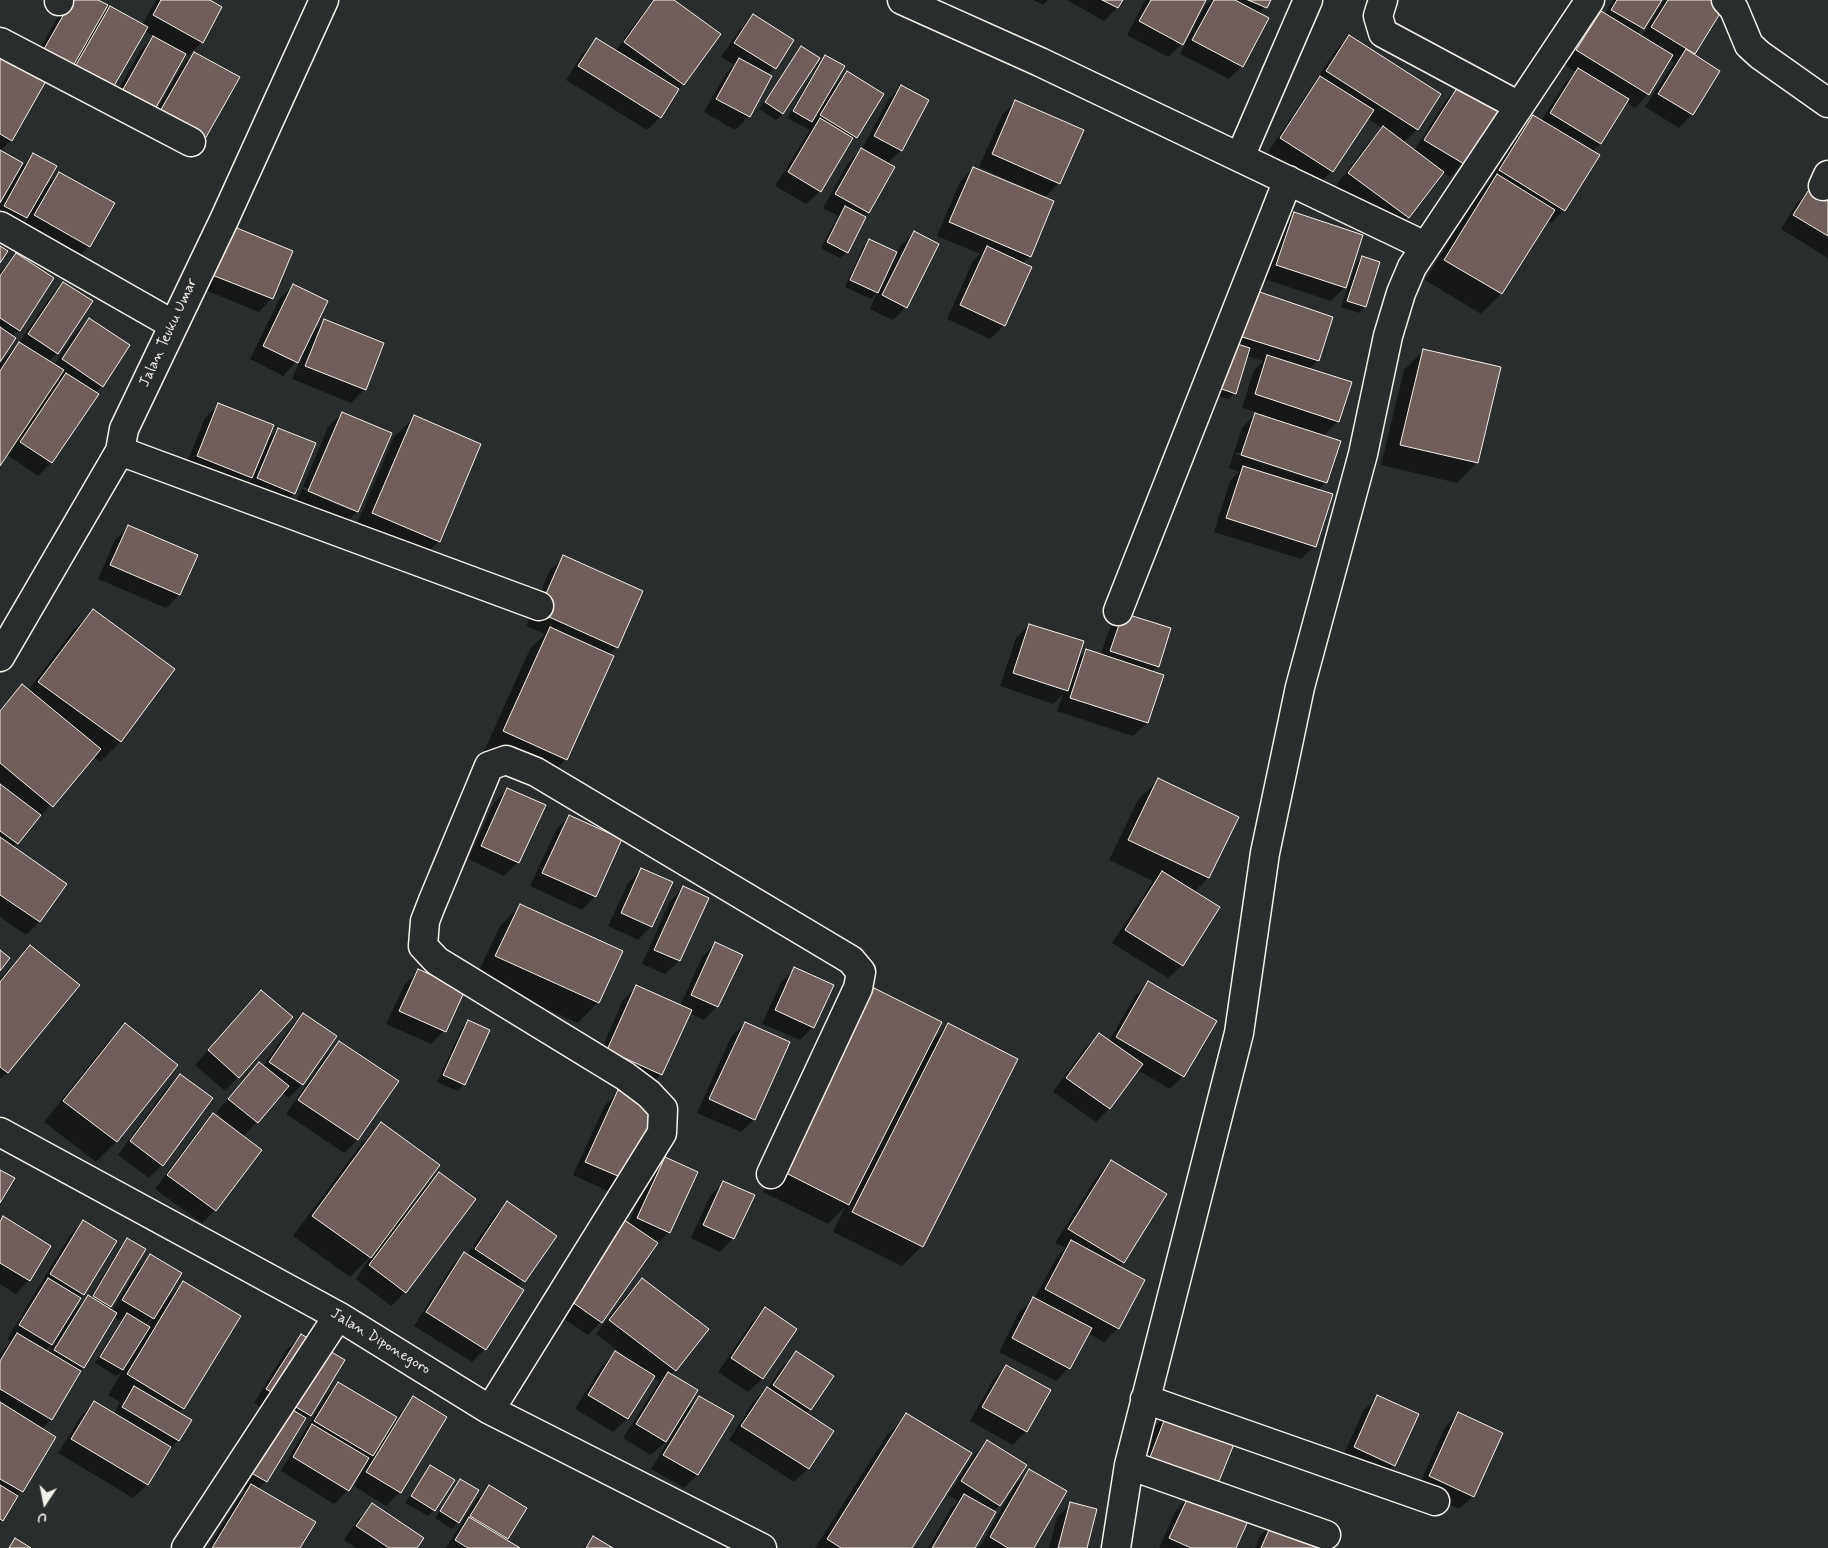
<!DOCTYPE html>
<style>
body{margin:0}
#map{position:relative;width:1828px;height:1548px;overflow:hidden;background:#2a2d2e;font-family:Mynerve,sans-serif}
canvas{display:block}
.north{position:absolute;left:20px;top:1478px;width:50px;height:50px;-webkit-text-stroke:4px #2a2d2e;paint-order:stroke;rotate:191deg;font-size:14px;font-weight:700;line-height:20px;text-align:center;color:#f4f1e8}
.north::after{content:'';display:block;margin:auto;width:18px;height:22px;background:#f4f1e8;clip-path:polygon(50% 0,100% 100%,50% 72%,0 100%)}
</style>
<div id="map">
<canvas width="1828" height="1548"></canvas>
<div class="north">U</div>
</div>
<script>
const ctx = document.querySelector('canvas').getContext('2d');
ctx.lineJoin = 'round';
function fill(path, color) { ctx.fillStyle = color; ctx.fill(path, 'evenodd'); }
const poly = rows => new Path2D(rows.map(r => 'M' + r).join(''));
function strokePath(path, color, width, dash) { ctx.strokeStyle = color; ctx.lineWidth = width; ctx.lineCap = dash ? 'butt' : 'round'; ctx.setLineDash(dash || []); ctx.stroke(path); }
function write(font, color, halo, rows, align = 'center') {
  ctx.font = font + ' Mynerve,sans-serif'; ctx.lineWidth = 5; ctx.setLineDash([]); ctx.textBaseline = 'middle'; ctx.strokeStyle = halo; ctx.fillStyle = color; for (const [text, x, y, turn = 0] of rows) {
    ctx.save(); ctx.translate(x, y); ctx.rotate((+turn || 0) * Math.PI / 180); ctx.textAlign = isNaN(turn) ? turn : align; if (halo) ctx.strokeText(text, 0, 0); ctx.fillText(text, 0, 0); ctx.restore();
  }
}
fill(poly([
 [96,0,100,17,110,7,142,25,156,0,207,0,202,42,188,56,185,54,109,107,140,51,154,36,144,31,110,91,45,80,11,140,0,151,0,58,27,72,65,4],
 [653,0,672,0,719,34,682,85,623,40],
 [1033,0,1048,0,1043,5],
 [1067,0,1121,0,1117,8,1104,21],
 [1145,0,1205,0,1182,44,1168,57,1127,35],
 [1212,0,1269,0,1259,14,1242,66,1229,79,1180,54,1205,6],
 [1613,0,1660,0,1637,34,1641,37,1664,0,1709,0,1692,55,1692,114,1679,128,1645,107,1674,62,1669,59,1648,94,1635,108,1626,102,1600,144,1592,152,1564,210,1551,223,1546,220,1501,294,1481,314,1425,280,1477,196,1488,184,1520,130,1534,117,1541,121,1565,83,1576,72,1564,64,1588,26,1601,12,1604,14],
 [753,15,792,41,768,75,749,116,735,130,704,112,726,73,734,65,721,57,740,29],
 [1350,36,1417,129,1403,143,1414,151,1446,100,1459,87,1463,163,1450,177,1442,172,1408,217,1394,230,1335,187,1370,141,1382,128,1367,118,1332,171,1319,184,1268,152,1336,50],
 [596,39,615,51,622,42,682,85,660,117,647,130,566,80,583,53],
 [801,48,783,114,776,120,759,109],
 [194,53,238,78,204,139,147,127,181,67],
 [825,56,833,87,847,72,856,137,846,148,820,191,806,204,775,186,810,130,787,118,819,63],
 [901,87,901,150,887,164,868,212,863,217,847,252,840,258,821,248,838,216,823,208,848,163,862,149,888,100],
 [1015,102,1059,183,1044,198,1030,256,1022,264,1004,325,990,339,947,319,973,261,980,254,937,236,960,182,973,168,1032,193,1033,191,979,167,1002,115],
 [0,152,18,170,33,155,44,188,59,173,89,246,76,259,22,229,28,216,13,231,0,224],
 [1810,190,1828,193,1828,258,1781,229,1797,203],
 [1294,214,1345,287,1331,301,1264,279,1281,227],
 [914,233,906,307,893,320,870,309,877,292,871,299,845,287,863,247,869,241,897,253,900,246],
 [219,241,272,298,259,312,200,288],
 [16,255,19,330,12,337,0,360,0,272],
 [1362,257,1365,306,1359,313,1341,307,1356,264],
 [63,283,57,353,48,362,54,365,75,333,89,320,102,386,95,393,51,463,38,476,6,454,0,464,0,363,17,346,50,297],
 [57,378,60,380,50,390],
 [294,285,311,334,324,321,365,389,351,403,292,379,302,356,300,355,296,362,283,376,250,359,280,298],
 [1237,304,1332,317,1317,361,1309,370,1338,421,1323,436,1326,482,1317,491,1315,546,1301,559,1214,532,1230,481,1239,472,1229,468,1242,428,1257,412,1242,408,1254,370,1263,361,1247,356,1235,393,1228,399,1210,394],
 [1236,452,1320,479,1320,482,1235,454],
 [1424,350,1477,462,1457,483,1381,465,1404,370],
 [219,404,265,443,278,429,294,493,280,507,245,492,250,479,238,491,184,470,205,418],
 [342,413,390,434,357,512,343,525,295,504,302,489,352,511,352,508,303,487,328,427],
 [415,417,480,445,438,542,418,562,353,533,394,437],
 [128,527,196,556,179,595,166,608,98,579,115,540],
 [564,557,617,647,608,655,566,759,546,779,484,751,530,649,545,634,526,626,550,570],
 [93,610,173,669,120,742,100,762,93,757,13,847,66,884,39,922,26,935,0,917,0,709,22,686,28,691,73,630],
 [1123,614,1158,666,1151,672,1162,676,1147,723,1133,736,1057,711,1063,694,1053,704,1000,686,1016,638,1029,625,1076,661,1086,651,1100,656,1110,628],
 [1158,780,1238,817,1208,878,1194,892,1182,965,1168,978,1112,943,1153,881,1109,860,1138,800],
 [507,789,518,862,504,876,468,859,494,803],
 [569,816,595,896,582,910,530,886,556,830],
 [642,869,651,926,638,940,608,926,628,883],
 [684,887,708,898,679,961,665,974,642,964,670,901],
 [520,906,598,1002,578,1023,476,977,500,926],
 [715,944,717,1006,704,1020,689,1013,661,1074,648,1088,595,1064,623,1000,637,987,680,1006,702,957],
 [30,946,7,1072,0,1079,0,979],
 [794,969,813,1027,800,1040,762,1024,781,982],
 [418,971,444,1031,431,1044,386,1024,405,984],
 [1148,983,1183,1076,1170,1089,1137,1070,1109,1109,1096,1122,1053,1092,1085,1048,1099,1034,1109,1041,1135,996],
 [875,990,930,1043,948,1025,922,1246,902,1266,833,1232,845,1207,828,1224,763,1192,855,1010],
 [248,1005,238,1077,225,1091,195,1065],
 [303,1014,302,1084,289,1098,282,1093,243,1137,215,1210,202,1223,155,1189,200,1128,213,1115,230,1128,231,1126,216,1113,259,1063,263,1066,290,1028],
 [468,1021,464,1084,458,1091,437,1082,462,1028],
 [745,1023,754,1119,741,1132,697,1113,731,1037],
 [125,1025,177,1065,116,1142,96,1162,44,1122,105,1045],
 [339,1043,357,1140,344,1153,286,1114,326,1056],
 [180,1076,162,1165,149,1178,118,1155,166,1089],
 [618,1092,624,1178,610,1192,573,1175,605,1105],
 [381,1124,400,1218,402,1219,426,1187,439,1173,475,1200,405,1292,391,1306,356,1279,371,1256,350,1277,293,1236,361,1144],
 [665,1159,669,1232,656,1246,601,1322,588,1335,552,1311,628,1224,652,1172],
 [1111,1161,1123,1262,1119,1267,1144,1281,1118,1328,1104,1342,1088,1333,1069,1368,1056,1381,999,1352,1019,1312,1034,1299,1058,1255,1065,1248,1055,1243,1098,1175],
 [724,1183,733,1238,720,1252,691,1238,710,1196],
 [507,1203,556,1236,518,1287,485,1349,472,1362,414,1326,451,1267,464,1254,467,1255,494,1216],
 [4,1218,29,1280,16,1294,0,1284,0,1222],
 [83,1222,83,1294,71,1314,88,1296,90,1298,121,1246,128,1240,108,1308,112,1311,137,1269,150,1256,163,1303,183,1283,183,1408,178,1413,190,1421,147,1485,133,1498,58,1453,81,1416,94,1402,114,1414,120,1402,108,1395,122,1372,116,1376,95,1363,121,1321,114,1316,51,1420,41,1429,54,1437,0,1523,0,1354,11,1341,7,1339,70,1235],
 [153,1317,148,1327,145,1325],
 [55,1340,48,1353,45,1351],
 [642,1280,707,1329,671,1375,684,1412,699,1397,697,1475,684,1488,651,1469,669,1439,651,1455,623,1438,659,1382,653,1377,627,1419,613,1432,575,1409,602,1366,615,1352,624,1358,625,1356,596,1334,628,1293],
 [766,1309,795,1329,762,1379,748,1392,718,1372,752,1322],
 [301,1335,310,1415,301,1425,266,1481,258,1489,299,1548,208,1548,238,1499,246,1491,222,1476,264,1409,254,1403,287,1349],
 [797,1352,810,1409,806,1414,832,1431,808,1469,794,1482,729,1440,753,1402,767,1389,783,1366],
 [1007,1366,1026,1431,1013,1445,970,1421,993,1380],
 [338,1383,396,1418,413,1397,400,1492,386,1506,354,1486,370,1457,348,1490,334,1504,281,1471,325,1397],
 [1377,1397,1394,1465,1381,1479,1341,1460,1364,1410],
 [1167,1414,1214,1490,1234,1548,1159,1548,1176,1510,1187,1499,1134,1479,1153,1428],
 [1458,1414,1473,1496,1459,1509,1417,1490,1445,1427],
 [907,1415,911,1548,815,1548,887,1435],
 [987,1441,1000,1505,994,1511,974,1548,928,1548,951,1508,958,1501,948,1495,974,1455],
 [430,1466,434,1510,428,1516,405,1503],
 [1030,1471,1032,1548,979,1548,1016,1484],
 [461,1480,458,1522,452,1529,435,1518],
 [489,1487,507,1538,505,1540,518,1548,446,1548,476,1500],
 [1071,1504,1086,1548,1049,1548,1057,1517],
 [372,1505,416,1548,356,1548,344,1540,358,1519],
 [1273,1523,1327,1548,1255,1548,1260,1536],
 [593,1538,611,1548,583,1548]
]), '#0007');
const building = poly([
 [72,0,98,0,108,5,69,73,40,56,72,0],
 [161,0,210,0,222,7,203,43,153,15,161,0],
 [654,0,674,0,721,34,684,85,624,42,654,0],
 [1102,0,1123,0,1118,8,1102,0],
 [1151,0,1206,0,1183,45,1139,21,1151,0],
 [1214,0,1235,0,1269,18,1243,67,1192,40,1214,0],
 [1248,0,1271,0,1267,8,1248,0],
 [1617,0,1662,0,1644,29,1611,10,1617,0],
 [1668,0,1712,0,1724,7,1695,54,1651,27,1668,0],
 [110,6,148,27,111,91,73,70,110,6],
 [1601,11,1673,55,1649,95,1576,50,1601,11],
 [753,14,794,40,776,69,734,43,753,14],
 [1349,35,1441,94,1418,130,1326,71,1349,35],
 [153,36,186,54,154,111,121,93,153,36],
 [596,38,679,89,661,118,578,66,596,38],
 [801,46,820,58,783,114,765,102,801,46],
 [1686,49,1720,71,1693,115,1658,94,1686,49],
 [194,52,240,77,205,139,159,113,194,52],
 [825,55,845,66,812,122,793,111,825,55],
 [0,57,46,81,12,141,0,134,0,57],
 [739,58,772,76,750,117,716,99,739,58],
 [1578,68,1629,99,1601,144,1550,113,1578,68],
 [847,71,884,94,857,138,820,115,847,71],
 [1320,76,1374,110,1333,172,1280,138,1320,76],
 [901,85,929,100,902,151,874,136,901,85],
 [1459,85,1499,110,1464,164,1424,140,1459,85],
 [1015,100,1084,130,1060,184,992,154,1015,100],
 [1533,115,1600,155,1565,211,1499,170,1533,115],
 [820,118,853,138,821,192,788,172,820,118],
 [1383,126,1444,172,1409,218,1348,173,1383,126],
 [861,148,895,167,869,213,835,194,861,148],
 [0,150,23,163,0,203,0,150],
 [33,153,57,166,27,218,4,206,33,153],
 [973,167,1054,201,1031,257,949,222,973,167],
 [59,172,115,203,90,247,34,215,59,172],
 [1497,174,1555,210,1502,294,1444,260,1497,174],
 [1810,188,1828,199,1828,236,1793,215,1810,188],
 [845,206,866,217,848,253,827,242,845,206],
 [1294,212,1363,235,1346,288,1276,265,1294,212],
 [232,226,293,251,273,299,212,275,232,226],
 [914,231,939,244,907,308,882,295,914,231],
 [869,239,897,252,878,293,850,280,869,239],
 [0,246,8,251,0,263,0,246],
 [987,246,1032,267,1005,326,960,305,987,246],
 [16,253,54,278,20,331,0,318,0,276,16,253],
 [1362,256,1380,262,1366,307,1347,301,1362,256],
 [63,282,93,301,58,354,28,334,63,282],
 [293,284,328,301,298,363,263,346,293,284],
 [1251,289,1333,317,1319,361,1236,335,1251,289],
 [89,318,130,345,103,387,62,359,89,318],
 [324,319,384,343,366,390,305,366,324,319],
 [0,327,16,338,0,362,0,327],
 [19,342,64,370,0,466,0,371,19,342],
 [1231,342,1250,348,1236,394,1216,387,1231,342],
 [1423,349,1501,367,1478,463,1400,445,1423,349],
 [1267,355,1352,382,1339,422,1255,394,1267,355],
 [66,373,99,394,52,463,20,442,66,373],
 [218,403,274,425,252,478,197,456,218,403],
 [342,412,392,433,358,512,308,491,342,412],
 [1255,413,1341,441,1327,483,1241,455,1255,413],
 [414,415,481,444,440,542,372,513,414,415],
 [278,428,316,443,295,494,257,478,278,428],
 [1243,466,1333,494,1316,547,1226,518,1243,466],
 [128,525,198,555,180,595,110,565,128,525],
 [563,555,643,591,618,648,538,612,563,555],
 [93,609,175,669,121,742,38,682,93,609],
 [1123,613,1171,628,1159,667,1110,651,1123,613],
 [1029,624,1084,641,1068,691,1013,673,1029,624],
 [550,627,614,656,567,760,503,731,550,627],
 [1086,649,1164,675,1148,723,1070,698,1086,649],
 [22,684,101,749,53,807,0,763,0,711,22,684],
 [1158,778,1239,817,1209,878,1128,840,1158,778],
 [0,784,41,815,18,844,0,831,0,784],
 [507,788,546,805,519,863,481,846,507,788],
 [569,815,622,839,596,897,542,873,569,815],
 [0,837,67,884,40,922,0,895,0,837],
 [641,868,673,882,652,927,621,913,641,868],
 [1162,871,1220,907,1183,966,1125,930,1162,871],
 [683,886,709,898,680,961,654,950,683,886],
 [520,904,623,951,599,1003,495,956,520,904],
 [715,942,743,955,718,1007,691,995,715,942],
 [30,945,80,985,8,1073,0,1067,0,982,30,945],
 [0,950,10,958,0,971,0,950],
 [794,967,834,985,814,1028,775,1010,794,967],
 [418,969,465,990,446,1032,399,1011,418,969],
 [1148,981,1217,1021,1184,1077,1116,1037,1148,981],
 [636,985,692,1010,662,1075,607,1050,636,985],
 [874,988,942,1022,849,1205,782,1171,874,988],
 [261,990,293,1017,239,1078,208,1050,261,990],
 [303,1013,337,1036,303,1085,269,1062,303,1013],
 [468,1020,490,1030,465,1085,443,1075,468,1020],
 [745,1022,790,1042,755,1120,709,1099,745,1022],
 [125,1023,178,1065,117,1142,63,1101,125,1023],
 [948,1023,1018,1059,923,1247,852,1212,948,1023],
 [1099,1033,1143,1064,1110,1109,1066,1078,1099,1033],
 [339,1041,399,1081,358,1140,298,1100,339,1041],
 [259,1062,289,1086,258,1123,228,1099,259,1062],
 [180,1074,213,1098,163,1166,130,1141,180,1074],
 [618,1090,657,1109,625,1179,585,1162,618,1090],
 [213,1113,262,1150,216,1211,167,1175,213,1113],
 [381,1122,440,1165,371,1258,312,1216,381,1122],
 [665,1157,698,1172,670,1233,637,1218,665,1157],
 [1111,1160,1167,1194,1124,1263,1068,1229,1111,1160],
 [0,1170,15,1178,0,1203,0,1170],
 [439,1172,476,1199,406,1293,369,1265,439,1172],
 [723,1181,755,1195,734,1239,703,1225,723,1181],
 [507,1201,557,1236,525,1282,475,1249,507,1201],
 [3,1216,51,1246,30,1281,0,1263,0,1222,3,1216],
 [620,1217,658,1243,602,1323,565,1297,620,1217],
 [83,1220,117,1241,84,1295,50,1274,83,1220],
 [127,1238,146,1249,111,1307,93,1296,127,1238],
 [1071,1240,1145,1280,1119,1329,1045,1289,1071,1240],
 [464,1252,524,1290,486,1350,426,1312,464,1252],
 [150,1254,182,1273,154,1319,122,1300,150,1254],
 [48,1278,81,1298,52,1345,19,1325,48,1278],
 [642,1278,709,1329,676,1371,609,1320,642,1278],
 [183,1281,241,1316,184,1409,127,1374,183,1281],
 [88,1295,117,1313,84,1368,54,1350,88,1295],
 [1033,1297,1092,1328,1070,1369,1012,1338,1033,1297],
 [765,1307,797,1329,763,1379,731,1358,765,1307],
 [127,1313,150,1327,123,1370,100,1357,127,1313],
 [17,1333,81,1371,52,1420,0,1389,0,1361,17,1333],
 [301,1334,345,1360,311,1416,266,1389,301,1334],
 [615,1351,655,1376,628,1419,588,1395,615,1351],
 [796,1351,834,1376,811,1410,773,1385,796,1351],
 [1006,1365,1051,1390,1027,1432,982,1407,1006,1365],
 [668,1372,698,1390,666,1442,636,1424,668,1372],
 [338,1382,397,1417,373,1456,314,1421,338,1382],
 [134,1386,192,1420,179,1441,122,1407,134,1386],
 [767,1387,834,1431,809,1469,741,1426,767,1387],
 [1377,1395,1419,1414,1395,1466,1354,1447,1377,1395],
 [413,1396,447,1417,401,1493,366,1472,413,1396],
 [699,1396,734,1416,698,1475,663,1455,699,1396],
 [273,1398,306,1418,267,1482,234,1463,273,1398],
 [94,1401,171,1447,148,1485,71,1439,94,1401],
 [0,1402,56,1437,23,1492,0,1479,0,1402],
 [1458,1412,1503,1433,1474,1497,1429,1476,1458,1412],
 [906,1413,972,1453,912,1548,841,1548,827,1539,906,1413],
 [1167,1413,1236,1439,1215,1491,1147,1465,1167,1413],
 [312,1424,369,1458,349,1491,293,1457,312,1424],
 [987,1440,1027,1465,1000,1506,961,1481,987,1440],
 [430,1465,455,1480,435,1511,411,1496,430,1465],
 [1029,1469,1067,1491,1034,1548,1008,1548,990,1537,1029,1469],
 [460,1479,479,1490,459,1523,440,1511,460,1479],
 [251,1484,316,1522,300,1548,212,1548,251,1484],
 [0,1485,18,1496,3,1521,0,1519,0,1485],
 [489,1485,527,1508,508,1539,470,1516,489,1485],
 [964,1494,996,1512,975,1548,932,1548,964,1494],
 [1189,1495,1248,1521,1236,1548,1191,1548,1169,1538,1189,1495],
 [1070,1502,1097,1509,1087,1548,1058,1548,1070,1502],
 [372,1503,424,1538,417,1548,389,1548,356,1526,372,1503],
 [469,1517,520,1548,468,1548,455,1540,469,1517],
 [1273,1521,1328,1548,1261,1548,1273,1521],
 [593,1536,613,1548,586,1548,593,1536],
 [15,1538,31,1548,9,1548,15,1538]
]);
fill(building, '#705e5a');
strokePath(building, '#f4f1e8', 1);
const minor = poly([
 [902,0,1040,62,1425,246],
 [1383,0,1378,16,1383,33,1519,106],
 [1726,0,1734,9,1749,45,1760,55,1828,103],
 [59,1,59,0],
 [0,42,191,142],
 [1240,157,1308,0],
 [1823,186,1828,175],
 [0,226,172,324],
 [120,451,539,606],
 [1118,611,1288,180],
 [0,657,120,451,124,429,224,220,324,0],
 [0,1132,338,1316,490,1410,762,1548],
 [1145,1399,1435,1501],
 [490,1410,662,1133,663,1109,649,1094,625,1076,437,961,423,946,425,921,432,903,489,766,506,760,536,772,851,960,861,972,858,988,771,1174],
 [1129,1465,1326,1535],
 [186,1548,338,1316],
 [1116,1548,1129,1465,1239,1033,1265,853,1300,687,1363,454,1388,336,1401,293,1412,267,1590,0]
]);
strokePath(minor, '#f4f1e8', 31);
strokePath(minor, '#2a2d2e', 28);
write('15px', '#f4f1e8', '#2a2d2e', [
 ["Jalan Teuku Umar",169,333,-65],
 ["Jalan Diponegoro",380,1342,31]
]);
</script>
